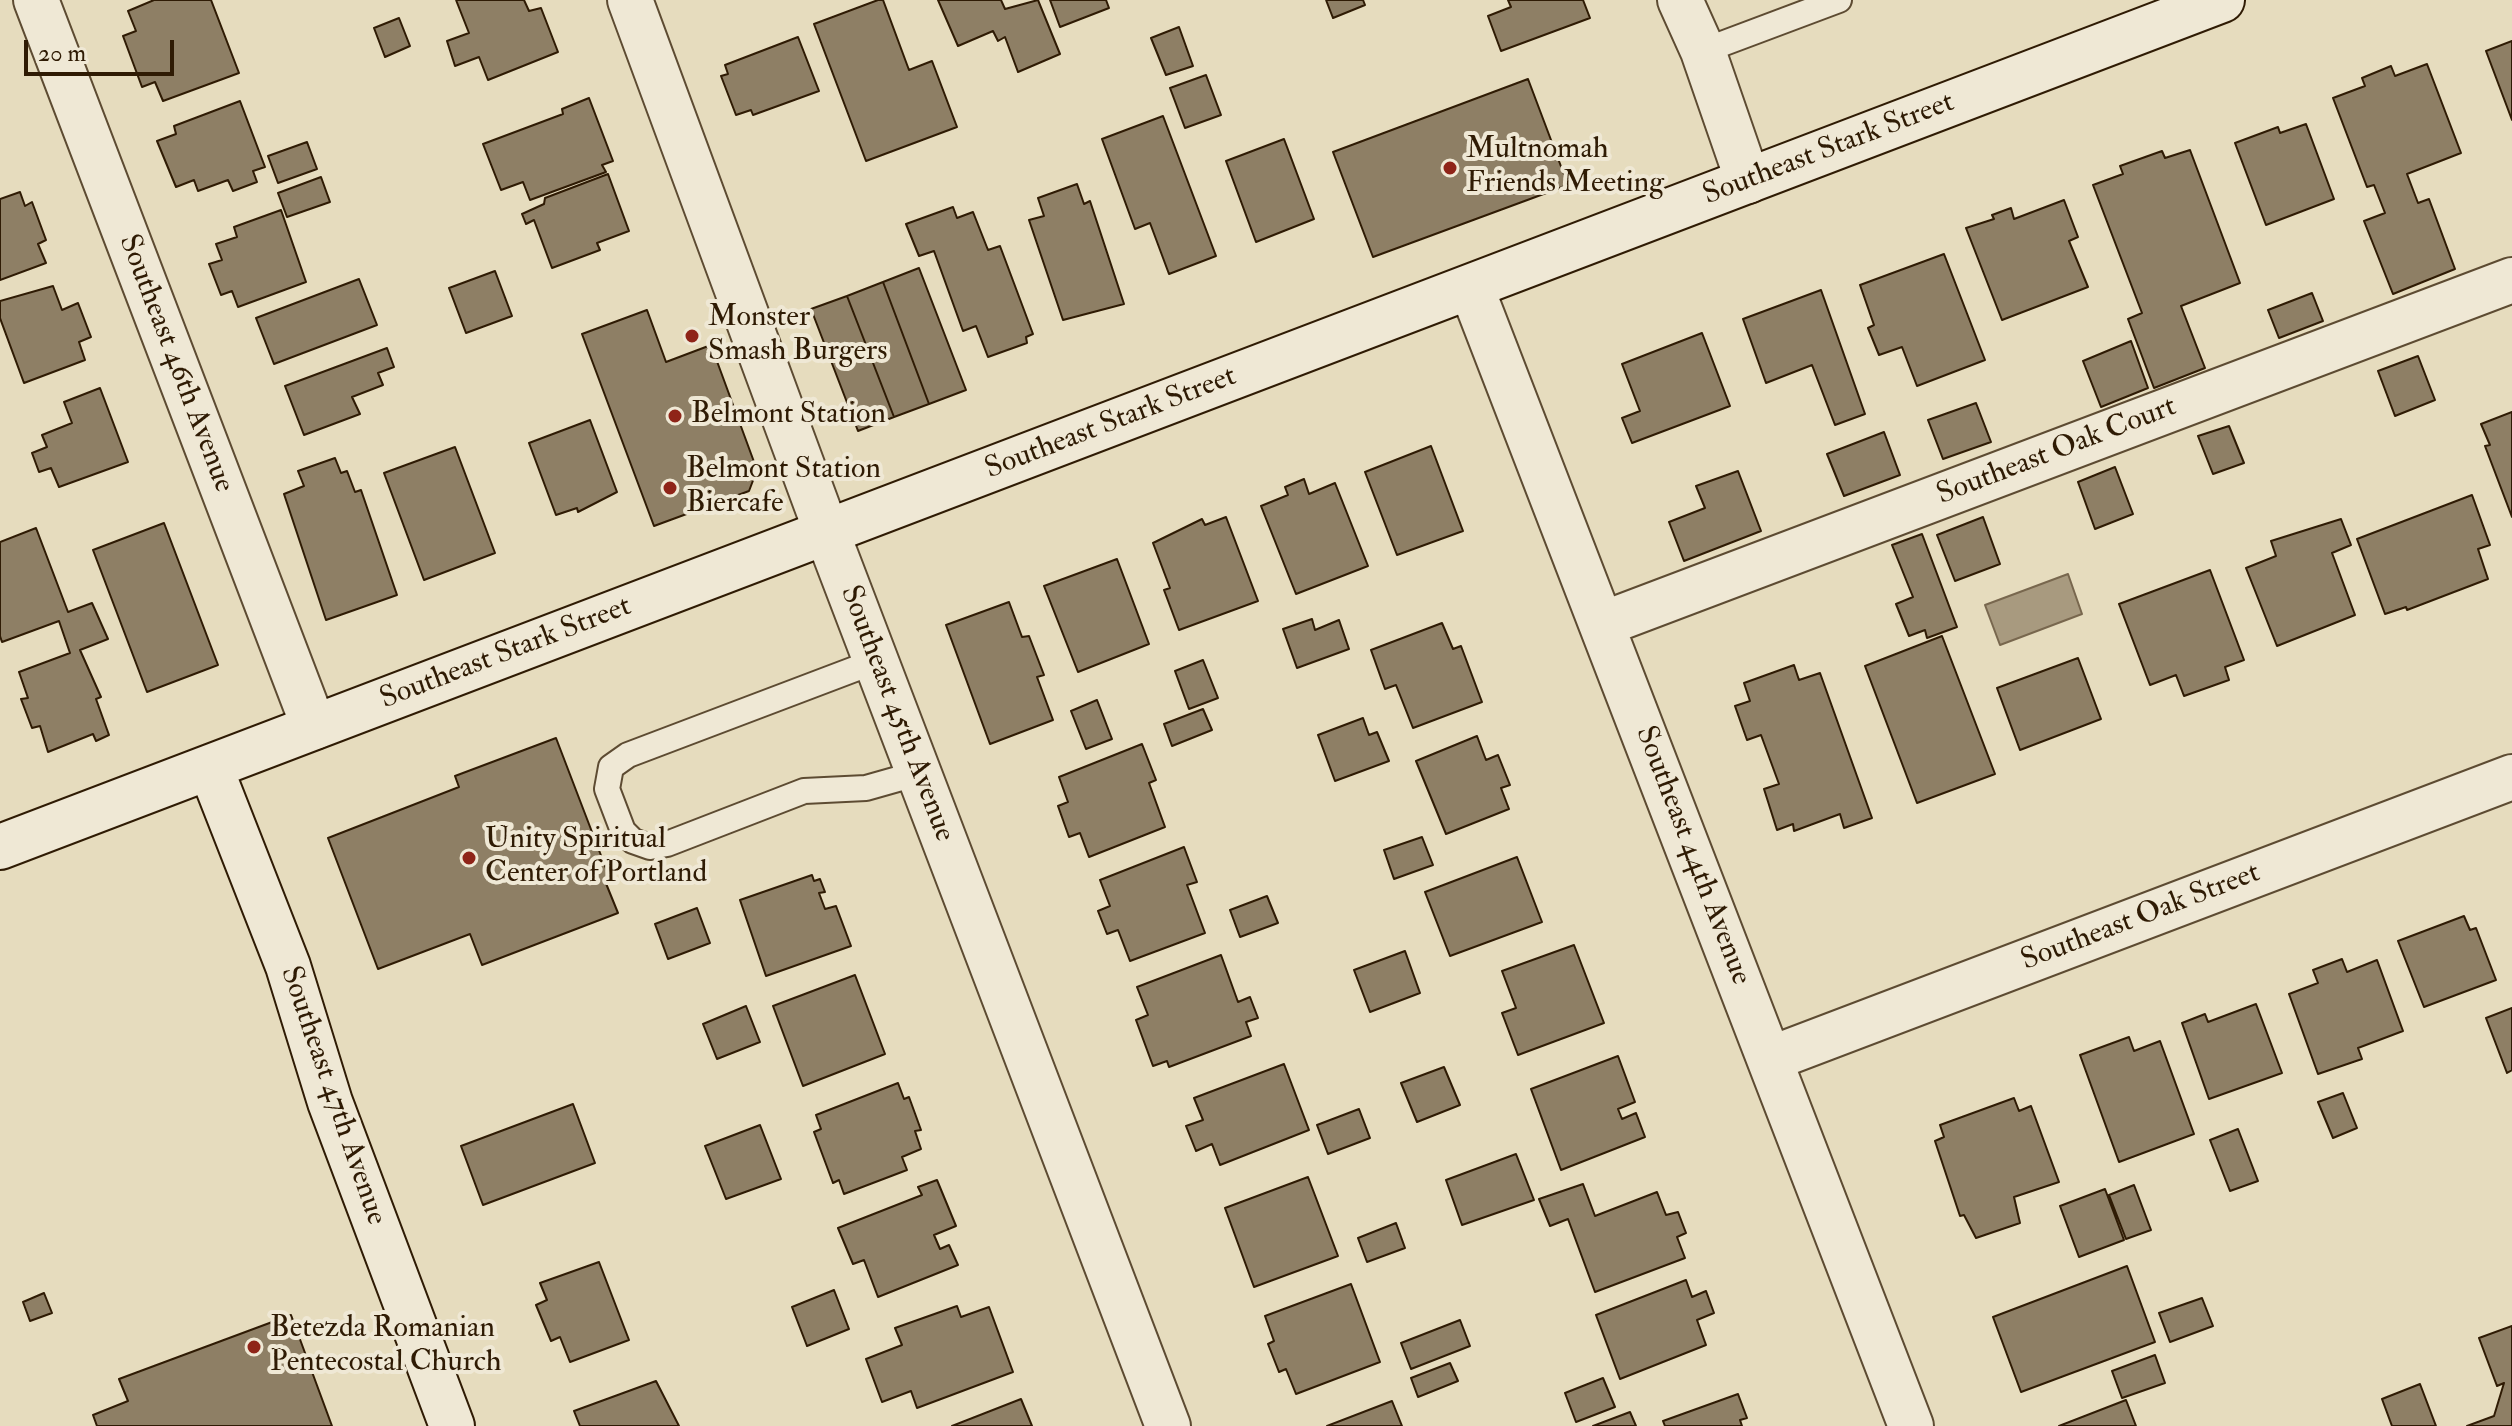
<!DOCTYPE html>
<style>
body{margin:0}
#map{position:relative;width:2512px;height:1426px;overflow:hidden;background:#e6dcbe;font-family:"IM FELL Double Pica",serif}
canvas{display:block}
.scale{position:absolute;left:24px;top:40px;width:150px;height:36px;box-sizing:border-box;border:4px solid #2f1b04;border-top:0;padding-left:10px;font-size:24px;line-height:28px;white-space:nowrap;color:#2f1b04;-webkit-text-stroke:6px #efe8d5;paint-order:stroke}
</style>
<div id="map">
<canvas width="2512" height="1426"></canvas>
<div class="scale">20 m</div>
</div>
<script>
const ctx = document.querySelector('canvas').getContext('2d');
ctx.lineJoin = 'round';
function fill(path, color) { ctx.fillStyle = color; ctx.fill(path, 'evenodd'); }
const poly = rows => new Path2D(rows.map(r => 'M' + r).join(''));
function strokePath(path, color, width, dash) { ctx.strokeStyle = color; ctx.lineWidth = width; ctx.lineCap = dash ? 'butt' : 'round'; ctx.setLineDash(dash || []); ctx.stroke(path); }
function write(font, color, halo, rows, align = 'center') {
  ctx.font = font + ' "IM FELL Double Pica",serif'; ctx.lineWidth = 8; ctx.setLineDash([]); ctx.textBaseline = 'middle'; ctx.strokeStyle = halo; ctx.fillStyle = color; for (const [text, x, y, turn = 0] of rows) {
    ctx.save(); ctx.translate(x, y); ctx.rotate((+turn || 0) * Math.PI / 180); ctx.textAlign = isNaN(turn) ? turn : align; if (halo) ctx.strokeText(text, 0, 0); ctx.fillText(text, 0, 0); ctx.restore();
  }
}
const water = poly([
 [2068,574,2082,614,2000,645,1985,605,2068,574]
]);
fill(water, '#a89a7f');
strokePath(water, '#78674e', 2);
const building = poly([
 [154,0,211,0,239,73,163,101,155,82,142,87,123,36,136,31,128,11,154,0],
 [456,0,524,0,529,11,541,8,558,52,488,80,479,57,455,66,447,41,469,33,456,0],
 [878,0,883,0,909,70,932,61,957,127,866,161,814,24,878,0],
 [938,0,1001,0,1005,9,1038,0,1060,54,1018,72,1005,37,998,41,993,31,958,46,938,0],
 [1050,0,1106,0,1109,8,1060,27,1050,0],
 [1326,0,1363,0,1365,5,1333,18,1326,0],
 [1508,0,1583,0,1590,18,1501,51,1488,16,1511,7,1508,0],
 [399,18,410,46,385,57,374,28,399,18],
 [1179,27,1193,66,1166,75,1151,38,1179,27],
 [798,37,819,91,753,115,751,110,736,115,721,76,728,74,725,65,798,37],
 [2512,41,2512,120,2486,51,2512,41],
 [2427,64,2461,153,2407,174,2418,203,2429,199,2455,269,2393,294,2364,221,2385,213,2374,185,2367,187,2333,98,2365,86,2362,78,2391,66,2395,76,2427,64],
 [1206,75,1221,115,1185,128,1170,88,1206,75],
 [1528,79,1568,185,1373,257,1333,152,1528,79],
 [589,98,613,161,602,165,606,172,530,200,523,182,501,190,483,144,563,114,562,109,589,98],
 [240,101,265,167,253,171,257,182,233,191,228,180,198,191,194,180,176,187,157,141,176,134,174,126,240,101],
 [1163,116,1216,256,1169,274,1150,223,1135,229,1102,139,1163,116],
 [2306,124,2334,199,2266,225,2235,143,2278,127,2280,133,2306,124],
 [1284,139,1314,219,1256,242,1226,161,1284,139],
 [307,142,317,169,278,183,268,156,307,142],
 [2190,150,2240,283,2181,306,2205,368,2154,388,2128,319,2142,313,2093,185,2123,174,2120,166,2162,151,2165,158,2190,150],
 [608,174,629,231,597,243,600,250,552,268,534,220,526,224,522,214,544,204,545,198,608,174],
 [321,177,330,202,287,217,278,193,321,177],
 [1077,184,1084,204,1090,201,1124,304,1063,320,1029,220,1044,216,1038,198,1077,184],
 [20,192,25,206,32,202,46,240,38,244,46,263,0,280,0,199,20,192],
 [2064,200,2078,237,2069,241,2088,287,2002,320,1966,228,1994,219,1992,215,2011,208,2014,219,2064,200],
 [953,207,957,218,973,212,988,250,1000,246,1033,334,1026,337,1027,343,988,357,976,326,963,331,934,251,919,256,906,224,953,207],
 [281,210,306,282,238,307,232,291,221,295,209,264,222,260,216,244,237,237,234,227,281,210],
 [1944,254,1985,360,1917,386,1902,347,1879,355,1868,328,1874,325,1860,285,1944,254],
 [919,268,966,390,929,404,883,282,919,268],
 [495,271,512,316,466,333,449,288,495,271],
 [359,279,377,325,274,364,256,318,359,279],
 [883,282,929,404,894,417,847,296,883,282],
 [53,286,62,310,78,303,91,337,79,342,85,360,24,383,0,318,0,301,53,286],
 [1821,290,1865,414,1835,425,1812,365,1766,383,1743,319,1821,290],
 [2312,293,2323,321,2279,338,2268,310,2312,293],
 [847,296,894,417,858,431,811,309,847,296],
 [647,310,666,362,711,345,757,470,749,491,654,526,582,334,647,310],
 [1702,333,1730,406,1632,443,1622,418,1640,411,1622,364,1702,333],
 [2131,341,2148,388,2101,407,2083,361,2131,341],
 [387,348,394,367,378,373,383,385,352,397,360,414,304,435,285,386,387,348],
 [2418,356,2435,400,2395,416,2378,371,2418,356],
 [100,388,128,462,59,487,51,468,39,472,32,453,47,447,42,435,72,423,64,402,100,388],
 [1976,403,1991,442,1943,459,1928,420,1976,403],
 [2512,412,2512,517,2485,446,2490,445,2481,424,2512,412],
 [590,420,617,492,578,512,577,508,556,515,529,443,590,420],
 [2229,426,2244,463,2213,474,2198,436,2229,426],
 [1884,432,1900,475,1844,496,1827,454,1884,432],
 [1431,446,1463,531,1397,555,1365,472,1431,446],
 [455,447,495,553,424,580,384,473,455,447],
 [335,458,341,473,347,471,355,492,361,490,397,595,326,620,284,494,304,486,298,471,335,458],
 [2115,467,2133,514,2095,529,2078,482,2115,467],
 [1738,471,1761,531,1684,561,1669,522,1705,508,1696,486,1738,471],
 [1304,479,1309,494,1335,483,1368,566,1296,594,1261,506,1288,495,1285,487,1304,479],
 [2472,495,2490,545,2478,549,2488,579,2407,610,2406,607,2385,614,2357,539,2472,495],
 [1226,517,1258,601,1179,630,1164,590,1170,588,1153,543,1202,519,1205,525,1226,517],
 [1983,517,2000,564,1955,581,1937,535,1983,517],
 [2341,519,2351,545,2332,553,2355,615,2277,646,2246,568,2276,556,2271,541,2341,519],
 [164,523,218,665,147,692,93,550,164,523],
 [36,528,68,612,92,603,108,639,80,650,101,697,96,699,109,735,96,741,93,734,48,752,40,726,32,728,21,699,28,698,19,672,70,653,59,621,2,642,0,636,0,542,36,528],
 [1922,534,1957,627,1927,638,1925,630,1909,636,1896,604,1913,597,1892,545,1922,534],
 [1117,559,1149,644,1078,672,1044,586,1117,559],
 [2210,570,2244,660,2225,667,2229,680,2184,696,2176,675,2150,685,2119,604,2210,570],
 [1009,602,1022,637,1029,636,1044,675,1037,677,1053,720,990,744,946,625,1009,602],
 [1312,619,1315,630,1339,620,1349,649,1297,668,1283,629,1312,619],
 [1442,623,1453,649,1461,646,1482,702,1413,728,1396,685,1385,689,1371,650,1442,623],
 [1942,636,1995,774,1917,803,1865,666,1942,636],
 [2078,658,2101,719,2020,750,1997,688,2078,658],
 [1203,660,1218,698,1189,709,1175,671,1203,660],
 [1794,665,1799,680,1820,673,1872,818,1844,828,1840,814,1794,831,1793,824,1777,830,1764,789,1779,784,1761,735,1747,740,1735,706,1750,701,1744,683,1794,665],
 [1097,700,1112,739,1086,749,1071,711,1097,700],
 [1203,709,1212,730,1172,746,1164,724,1203,709],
 [1363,718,1369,735,1377,732,1389,761,1335,781,1318,735,1363,718],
 [1477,736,1486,760,1498,755,1510,785,1501,788,1509,809,1446,834,1416,761,1477,736],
 [556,738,610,879,605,881,618,913,482,965,470,934,378,969,328,838,459,787,455,776,556,738],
 [1142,744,1156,780,1149,783,1165,827,1089,857,1080,833,1069,837,1058,806,1068,802,1059,777,1142,744],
 [1422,837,1433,865,1394,879,1384,850,1422,837],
 [1184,847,1197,882,1187,885,1205,933,1130,961,1118,930,1107,934,1098,911,1110,906,1100,880,1184,847],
 [1517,857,1542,922,1450,956,1425,892,1517,857],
 [812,875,814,881,820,879,825,892,819,893,825,909,836,906,851,946,766,976,740,900,812,875],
 [1267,896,1278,923,1240,937,1230,910,1267,896],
 [697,908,710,943,668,959,655,924,697,908],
 [2464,916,2470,930,2476,928,2496,980,2424,1007,2398,941,2464,916],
 [1574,945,1604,1023,1518,1055,1502,1013,1516,1008,1502,971,1574,945],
 [1405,951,1420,993,1370,1012,1354,970,1405,951],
 [1221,955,1238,1002,1250,997,1258,1018,1246,1022,1251,1036,1169,1067,1167,1061,1153,1066,1136,1020,1148,1015,1137,987,1221,955],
 [2342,959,2347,972,2377,960,2403,1031,2358,1048,2362,1059,2318,1074,2289,994,2318,983,2313,970,2342,959],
 [855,975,885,1054,803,1086,773,1006,855,975],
 [2256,1004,2282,1073,2209,1099,2182,1023,2205,1014,2208,1022,2256,1004],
 [746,1006,760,1042,717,1059,703,1024,746,1006],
 [2512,1008,2512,1070,2507,1073,2486,1018,2512,1008],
 [2129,1037,2134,1051,2160,1041,2194,1134,2119,1162,2080,1055,2129,1037],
 [1618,1056,1635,1102,1618,1109,1622,1119,1636,1113,1645,1137,1561,1170,1531,1089,1618,1056],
 [1284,1064,1309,1130,1220,1165,1212,1144,1196,1151,1186,1126,1203,1120,1194,1098,1284,1064],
 [1444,1067,1460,1105,1417,1122,1401,1083,1444,1067],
 [898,1083,904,1099,909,1097,921,1130,915,1131,921,1149,902,1157,907,1170,844,1194,839,1180,833,1183,814,1132,821,1129,816,1115,898,1083],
 [2343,1093,2357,1128,2333,1138,2318,1102,2343,1093],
 [2014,1098,2019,1111,2031,1106,2059,1182,2014,1197,2020,1223,1976,1238,1964,1215,1960,1216,1935,1141,1944,1137,1940,1125,2014,1098],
 [573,1104,595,1163,483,1205,461,1146,573,1104],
 [1359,1109,1370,1138,1328,1154,1317,1125,1359,1109],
 [760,1125,781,1179,726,1199,705,1146,760,1125],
 [2238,1129,2258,1181,2230,1191,2210,1140,2238,1129],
 [1516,1154,1534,1200,1462,1225,1446,1180,1516,1154],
 [1308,1177,1338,1256,1254,1287,1225,1208,1308,1177],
 [937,1180,956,1226,934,1235,940,1249,949,1245,958,1265,878,1297,864,1260,853,1264,838,1228,922,1195,918,1187,937,1180],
 [1583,1184,1595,1216,1657,1192,1666,1215,1678,1212,1686,1233,1677,1237,1685,1258,1595,1292,1568,1219,1550,1226,1539,1199,1583,1184],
 [2134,1185,2151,1230,2126,1239,2109,1195,2134,1185],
 [2105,1189,2124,1240,2079,1257,2060,1206,2105,1189],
 [1396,1223,1405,1248,1367,1262,1358,1238,1396,1223],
 [599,1262,629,1340,570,1362,560,1337,551,1341,536,1305,547,1300,540,1283,599,1262],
 [2127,1266,2155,1342,2021,1392,1993,1317,2127,1266],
 [1686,1280,1692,1297,1706,1291,1714,1313,1697,1320,1706,1345,1620,1379,1596,1315,1686,1280],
 [1351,1284,1380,1362,1296,1394,1286,1369,1279,1372,1268,1344,1274,1341,1265,1316,1351,1284],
 [834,1290,849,1329,807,1346,792,1307,834,1290],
 [44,1293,52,1313,30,1321,23,1302,44,1293],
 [2202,1298,2213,1326,2170,1342,2159,1313,2202,1298],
 [957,1306,961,1317,989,1307,1013,1372,917,1408,911,1391,882,1402,866,1359,902,1345,895,1328,957,1306],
 [291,1315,332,1426,97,1426,93,1415,128,1401,119,1379,291,1315],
 [1460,1320,1470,1346,1411,1369,1401,1343,1460,1320],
 [2512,1326,2512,1426,2467,1426,2494,1416,2504,1383,2497,1386,2479,1338,2512,1326],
 [2155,1355,2165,1383,2122,1398,2112,1371,2155,1355],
 [1450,1363,1458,1381,1418,1397,1411,1378,1450,1363],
 [1603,1378,1615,1407,1576,1422,1565,1393,1603,1378],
 [656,1381,679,1426,580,1426,574,1411,656,1381],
 [2420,1384,2436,1426,2392,1426,2382,1399,2420,1384],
 [1738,1394,1747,1418,1740,1420,1742,1426,1665,1426,1663,1421,1738,1394],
 [1021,1399,1032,1426,952,1426,1021,1399],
 [2126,1400,2136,1426,2059,1426,2126,1400],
 [1392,1401,1402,1426,1327,1426,1392,1401],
 [1630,1412,1636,1426,1593,1426,1630,1412]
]);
fill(building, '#8e7f65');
strokePath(building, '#2f1b04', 2);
const lane = poly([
 [1703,51,1839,0],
 [876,661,628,755,611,767,607,789,623,831,633,841,650,847,667,844,804,791,866,788,919,773]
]);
const street = poly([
 [36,0,314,727],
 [630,0,827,533,1168,1426],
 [1680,0,1703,51,1748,181],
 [1471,287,1911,1426],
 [1603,624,2512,280],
 [1770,1059,2512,777]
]);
const secondary = poly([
 [210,767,288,966,330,1102,452,1426],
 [0,847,2222,0]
]);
strokePath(lane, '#5d4b32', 28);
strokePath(street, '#5d4b32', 48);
strokePath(secondary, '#2f1b04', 48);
strokePath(lane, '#efe8d5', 24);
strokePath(street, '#efe8d5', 44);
strokePath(secondary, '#efe8d5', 44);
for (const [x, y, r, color] of [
 [1450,168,8,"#8f2418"],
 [692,336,8,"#8f2418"],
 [675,416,8,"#8f2418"],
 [670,488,8,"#8f2418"],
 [469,858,8,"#8f2418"],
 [254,1347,8,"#8f2418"]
]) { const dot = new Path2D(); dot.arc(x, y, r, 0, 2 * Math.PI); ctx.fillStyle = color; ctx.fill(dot); strokePath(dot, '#efe8d5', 3); }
write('30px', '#2f1b04', '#efe8d5', [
 ["Southeast Stark Street",1829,150,-21],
 ["Southeast 46th Avenue",175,364,69],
 ["Southeast Stark Street",1111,424,-21],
 ["Southeast Oak Court",2057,452,-21],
 ["Southeast Stark Street",506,654,-21],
 ["Southeast 45th Avenue",896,714,69],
 ["Southeast 44th Avenue",1692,856,69],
 ["Southeast Oak Street",2141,918,-21],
 ["Southeast 47th Avenue",332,1096,71]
]);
write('30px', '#2f1b04', '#efe8d5', [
 ["Multnomah",1466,151],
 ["Friends Meeting",1466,185],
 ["Monster",708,319],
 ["Smash Burgers",708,353],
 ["Belmont Station",691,416],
 ["Belmont Station",686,471],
 ["Biercafe",686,505],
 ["Unity Spiritual",485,841],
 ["Center of Portland",485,875],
 ["Betezda Romanian",270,1330],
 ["Pentecostal Church",270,1364]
], 'left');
</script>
